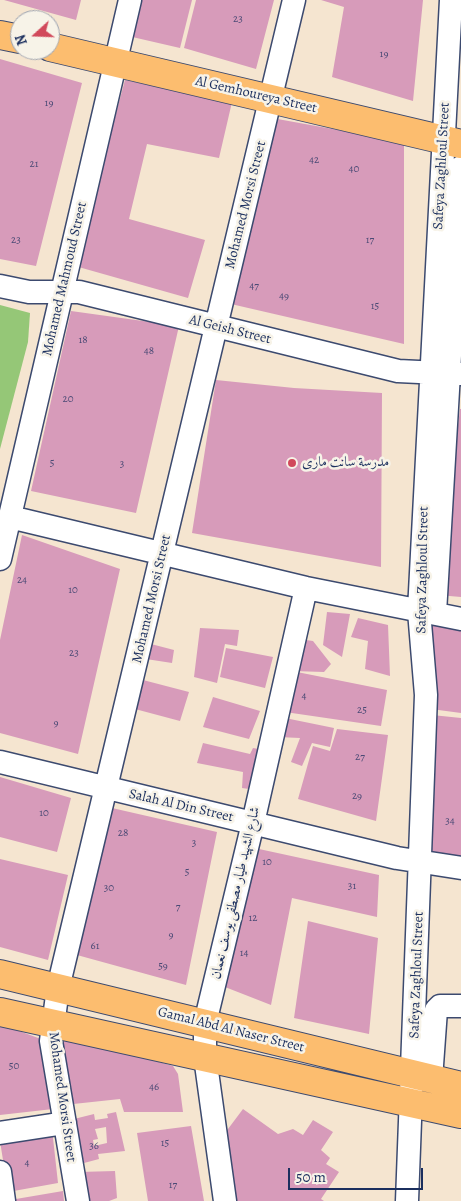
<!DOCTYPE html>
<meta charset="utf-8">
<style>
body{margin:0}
#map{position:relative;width:461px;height:1201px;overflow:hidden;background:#f5e5d0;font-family:Alegreya,serif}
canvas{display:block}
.north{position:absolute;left:10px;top:10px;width:50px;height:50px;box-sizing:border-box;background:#f7f3e8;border:1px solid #9fa5b1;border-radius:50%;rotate:250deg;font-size:14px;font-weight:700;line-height:20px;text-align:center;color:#1b2f5e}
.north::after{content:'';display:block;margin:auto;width:18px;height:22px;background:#d1495b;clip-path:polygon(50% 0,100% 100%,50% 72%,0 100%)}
.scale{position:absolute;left:288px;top:1168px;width:135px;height:22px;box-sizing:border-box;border:2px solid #1b2f5e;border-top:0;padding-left:6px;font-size:15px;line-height:18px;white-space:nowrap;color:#1b2f5e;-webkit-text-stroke:4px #f7f3e8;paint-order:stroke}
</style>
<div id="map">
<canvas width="461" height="1201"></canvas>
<div class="north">N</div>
<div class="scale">50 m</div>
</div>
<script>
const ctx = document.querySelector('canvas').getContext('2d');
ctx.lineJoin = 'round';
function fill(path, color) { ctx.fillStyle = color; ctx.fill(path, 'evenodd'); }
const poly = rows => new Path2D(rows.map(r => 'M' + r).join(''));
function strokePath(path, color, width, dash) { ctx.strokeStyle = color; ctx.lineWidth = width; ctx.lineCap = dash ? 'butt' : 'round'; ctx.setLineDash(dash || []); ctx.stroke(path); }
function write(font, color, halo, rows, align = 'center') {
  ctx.font = font + ' Alegreya,Amiri,serif'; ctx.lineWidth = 5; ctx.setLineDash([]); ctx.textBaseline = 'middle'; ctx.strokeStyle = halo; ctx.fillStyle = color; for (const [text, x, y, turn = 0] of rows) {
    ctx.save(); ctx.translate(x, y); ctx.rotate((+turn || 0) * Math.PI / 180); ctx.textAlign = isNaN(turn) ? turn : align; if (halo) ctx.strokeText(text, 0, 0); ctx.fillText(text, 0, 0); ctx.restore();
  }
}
fill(poly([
 [0,305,30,313,28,342,0,449]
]), '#95c777');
fill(poly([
 [4,0,81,0,76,20],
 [136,0,192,0,180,48,128,36],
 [196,0,274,0,256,69,184,48],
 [321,0,423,0,413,101,332,77,344,7],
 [0,59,82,83,36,266,0,259],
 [125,80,232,102,219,158,147,144,129,219,205,240,188,298,75,266],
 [272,118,404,142,404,344,231,304],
 [71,311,179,326,136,513,31,491],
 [216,380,294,388,382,393,381,567,192,533],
 [460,409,461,409,461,597,438,595],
 [22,535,120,569,78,754,0,733,0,640],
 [327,612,350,614,342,657,323,645],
 [358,618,388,625,390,676,365,669,368,641,351,637],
 [433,621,461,627,461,713,431,709,424,628],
 [200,628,239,630,237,646,225,644,217,683,194,677],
 [299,639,313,641,331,664,324,672,292,671],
 [151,644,174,650,172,663,146,659],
 [226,648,273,657,265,688,220,677],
 [292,671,387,690,381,726,285,712],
 [143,680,189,692,180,721,135,709],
 [213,697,260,711,249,739,203,727],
 [432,715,461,718,461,860,428,853],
 [285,718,334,728,330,747,312,743,302,766,291,762,300,738,278,737],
 [337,729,388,735,376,821,298,799,313,746,330,751],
 [203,743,250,754,253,748,264,750,256,790,242,788,243,772,197,763],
 [0,777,71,798,57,852,0,837],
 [112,808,217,832,186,985,77,955],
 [259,849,379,875,377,917,292,898,271,1005,225,987],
 [0,859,68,875,48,960,0,947],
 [308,921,378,938,369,1034,294,1018],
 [0,1024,41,1039,53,1109,0,1115],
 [62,1038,113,1049,173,1066,178,1074,183,1112,124,1112,120,1099,64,1105],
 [243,1109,278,1134,293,1129,303,1135,313,1120,333,1132,321,1150,330,1158,326,1164,339,1172,321,1199,324,1201,228,1201,219,1141],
 [116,1112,125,1151,98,1154,99,1159,84,1163,74,1119,94,1114,95,1120,108,1118,107,1114],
 [106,1127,107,1143,94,1146,93,1140,98,1139,95,1129],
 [191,1126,204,1201,148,1201,137,1133],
 [52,1129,58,1183,8,1192,0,1141],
 [115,1171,117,1198,109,1201,88,1201,79,1172],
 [63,1191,64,1201,10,1201,10,1200]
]), '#d79bba');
const minor = poly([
 [0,286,29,292,79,292,398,371,461,374],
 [10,517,306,588,461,619],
 [0,559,130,0],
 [435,613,461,167],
 [0,762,397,858,461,868],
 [431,1079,436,1010,440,1006,461,1006],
 [0,1133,65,1123],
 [0,1172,4,1201],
 [78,1201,51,1041,58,988,294,0],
 [225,1201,205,1057,205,1023,253,823,306,588],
 [407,1201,426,695,419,611,451,0]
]);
const major = poly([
 [0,35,20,39],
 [50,47,461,144],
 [0,974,461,1086],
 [0,1012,461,1114]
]);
strokePath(minor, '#3c4a6f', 25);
strokePath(major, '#3c4a6f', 30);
strokePath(minor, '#fff', 22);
strokePath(major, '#fcbd6f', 28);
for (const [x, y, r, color] of [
 [292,463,5,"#d1495b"]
]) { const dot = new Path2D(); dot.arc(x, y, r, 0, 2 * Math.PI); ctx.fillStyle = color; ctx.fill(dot); strokePath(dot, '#f7f3e8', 2); }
write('11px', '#4a4a75', null, [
 ["23",238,19],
 ["19",384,54],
 ["19",49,103],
 ["42",314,160],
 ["21",34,164],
 ["40",354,169],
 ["23",16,240],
 ["17",370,240],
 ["47",254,286],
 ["49",284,296],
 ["15",375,306],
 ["18",83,340],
 ["48",149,351],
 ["20",68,399],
 ["5",52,463],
 ["3",122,464],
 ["24",22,580],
 ["10",73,590],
 ["23",74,653],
 ["4",304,696],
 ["25",362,710],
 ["9",56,723],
 ["27",360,757],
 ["29",357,796],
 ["10",44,813],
 ["34",450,821],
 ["28",123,833],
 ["3",194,843],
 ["10",267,862],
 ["5",187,872],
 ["31",352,886],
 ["30",109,888],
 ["7",178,907],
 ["12",253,918],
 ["9",171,935],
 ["61",95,946],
 ["14",244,953],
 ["59",163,966],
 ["50",14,1066],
 ["46",154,1087],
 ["15",165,1143],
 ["36",94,1146],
 ["4",27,1163],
 ["17",173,1185]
]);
write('14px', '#1b2f5e', '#f7f3e8', [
 ["Al Gemhoureya Street",256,95,13],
 ["Safeya Zaghloul Street",442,166,-87],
 ["Mohamed Morsi Street",246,205,-76],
 ["Mohamed Mahmoud Street",65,279,-77],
 ["Al Geish Street",230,330,14],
 ["Safeya Zaghloul Street",423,570,-89],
 ["Mohamed Morsi Street",152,599,-77],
 ["Salah Al Din Street",181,806,13],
 ["شارع الشهيد طيار مصطفى يوسف نعمان",236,893,-77],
 ["Safeya Zaghloul Street",417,975,-88],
 ["Gamal Abd Al Naser Street",231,1030,14],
 ["Mohamed Morsi Street",62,1097,82]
]);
write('14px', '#1b2f5e', '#f7f3e8', [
 ["مدرسة سانت مارى",302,463]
], 'left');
</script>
